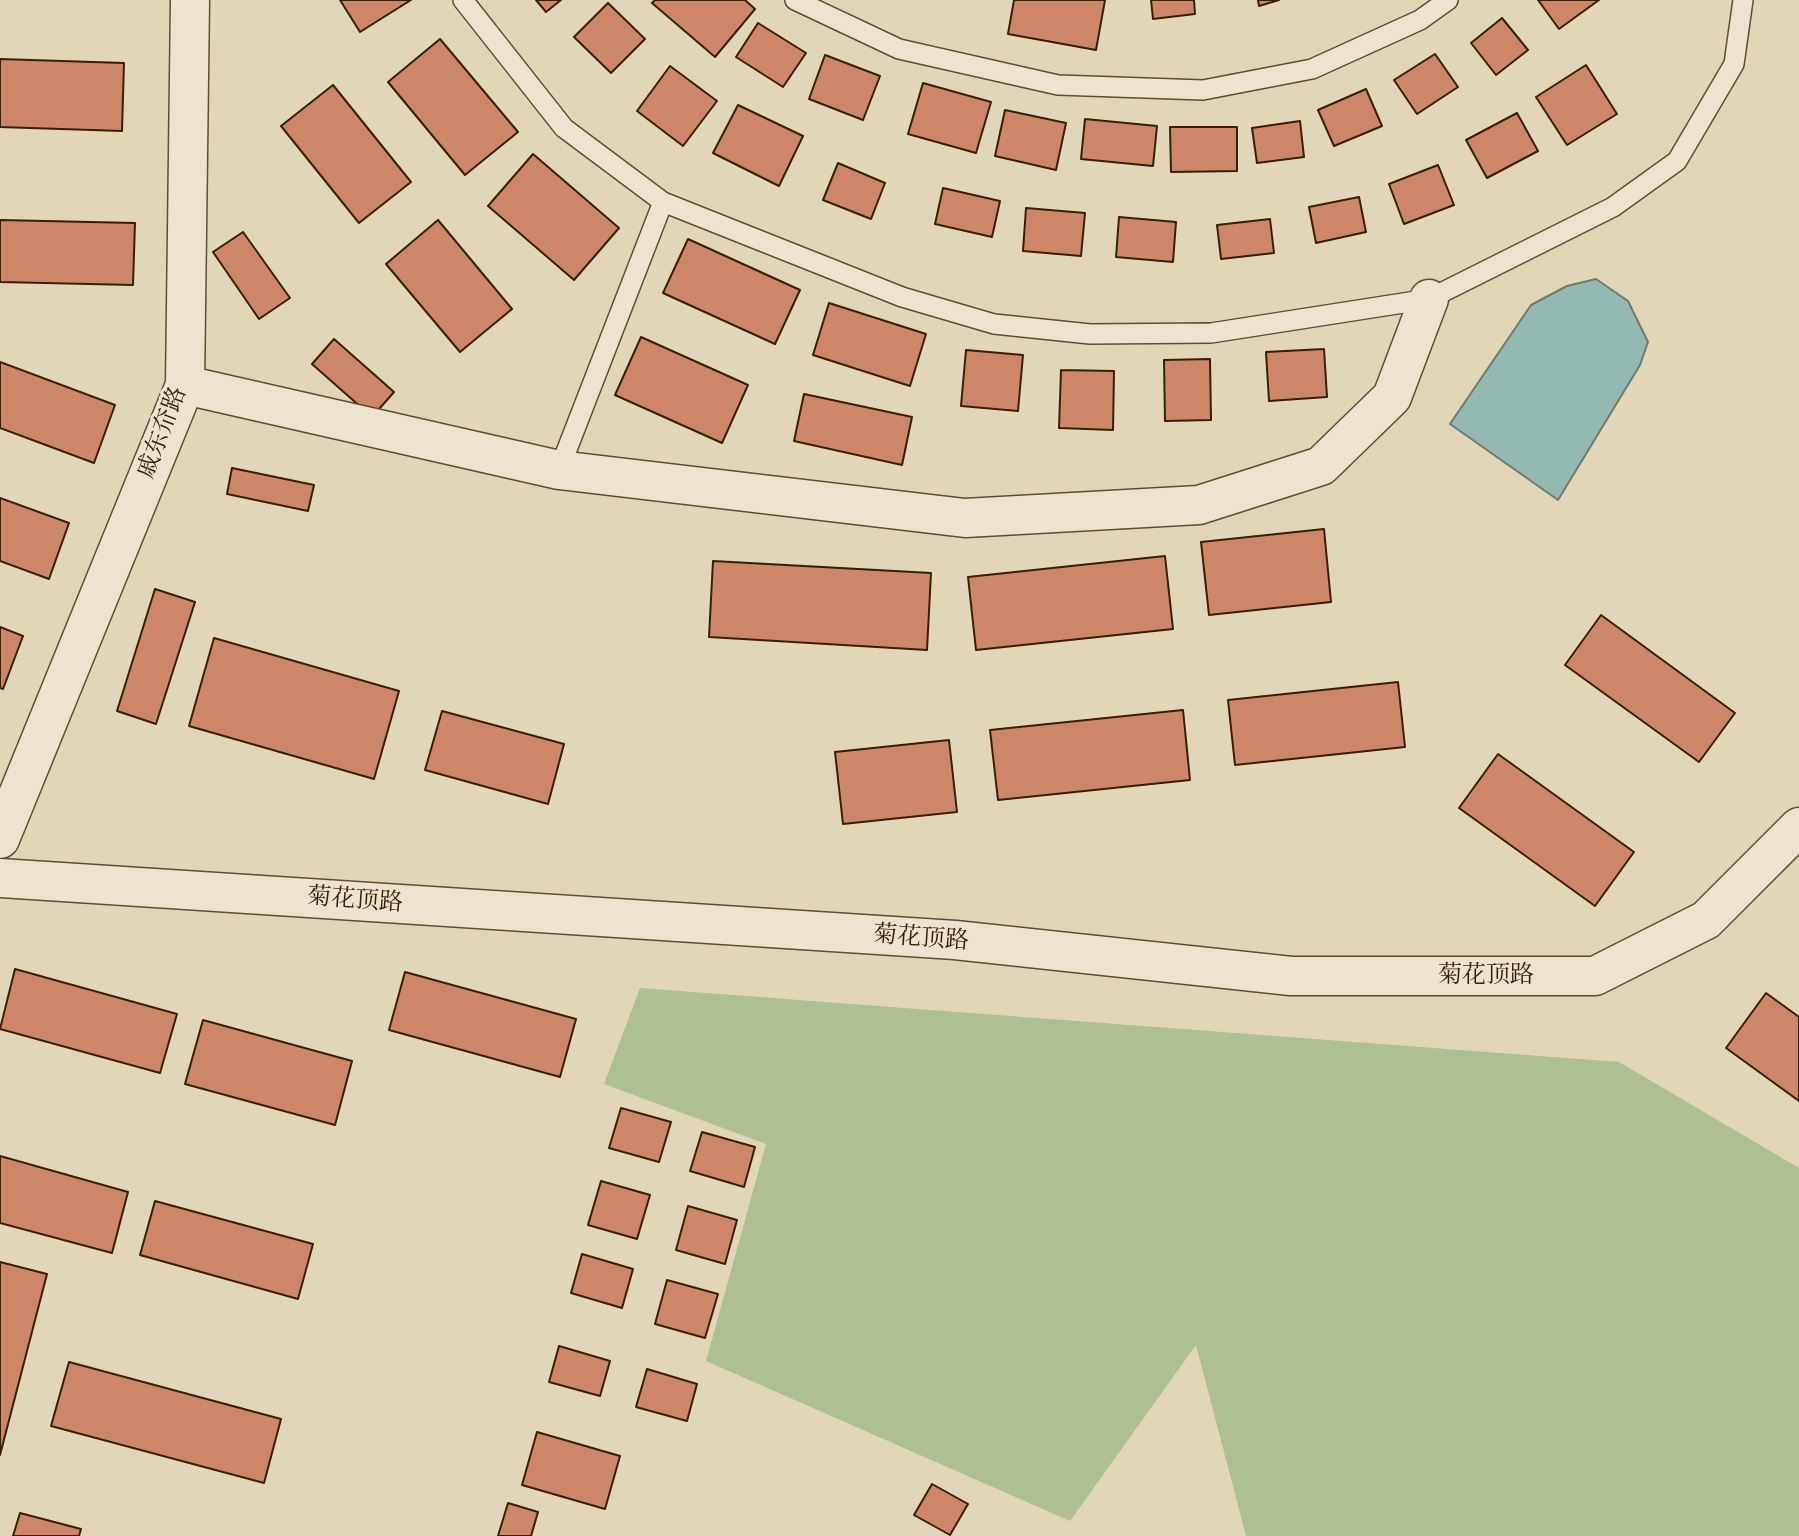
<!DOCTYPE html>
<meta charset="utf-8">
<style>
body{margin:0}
canvas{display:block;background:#e1d6b8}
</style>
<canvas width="1799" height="1536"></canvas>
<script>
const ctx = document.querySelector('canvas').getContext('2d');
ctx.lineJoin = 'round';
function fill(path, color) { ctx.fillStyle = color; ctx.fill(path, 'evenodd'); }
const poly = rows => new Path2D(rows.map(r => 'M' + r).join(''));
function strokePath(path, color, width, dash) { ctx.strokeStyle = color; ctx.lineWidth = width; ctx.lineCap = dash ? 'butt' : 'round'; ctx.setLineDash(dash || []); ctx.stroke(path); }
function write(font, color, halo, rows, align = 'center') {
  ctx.font = font + ' "Libre Bodoni","Noto Serif SC",serif'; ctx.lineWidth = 6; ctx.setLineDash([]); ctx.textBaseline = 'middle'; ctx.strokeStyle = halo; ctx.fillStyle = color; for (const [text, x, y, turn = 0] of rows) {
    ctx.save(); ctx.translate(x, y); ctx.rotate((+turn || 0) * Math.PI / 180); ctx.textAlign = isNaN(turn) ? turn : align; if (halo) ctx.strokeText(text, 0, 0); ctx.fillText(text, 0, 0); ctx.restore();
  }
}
fill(poly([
 [640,988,1619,1062,1799,1168,1799,1536,1246,1536,1196,1345,1070,1521,706,1361,766,1144,604,1084]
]), '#aebf93');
const water = poly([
 [1596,279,1628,301,1648,342,1640,365,1558,500,1450,424,1531,305,1567,286,1596,279]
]);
fill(water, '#94b9b3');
strokePath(water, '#6f7b6c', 2);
const building = poly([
 [340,0,411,0,360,32,340,0],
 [536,0,561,0,546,12,536,0],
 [655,0,745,0,755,9,715,57,652,3,655,0],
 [1014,0,1105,0,1096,50,1008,34,1014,0],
 [1151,0,1194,0,1195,14,1153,19,1151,0],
 [1258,0,1279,0,1259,6,1258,0],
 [1538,0,1599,0,1559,29,1538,0],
 [608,3,645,39,611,73,574,37,608,3],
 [1502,18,1528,50,1496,75,1471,43,1502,18],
 [758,23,806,53,783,87,736,57,758,23],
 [440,39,518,132,465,175,388,82,440,39],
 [1435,54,1458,87,1417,114,1394,80,1435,54],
 [825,55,880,76,863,120,809,99,825,55],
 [0,59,124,63,122,131,0,127,0,59],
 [1586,65,1617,114,1567,145,1536,97,1586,65],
 [670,66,717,101,683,146,637,111,670,66],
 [923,83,991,102,976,153,908,134,923,83],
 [333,85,411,182,359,223,281,126,333,85],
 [1366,89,1382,126,1334,146,1318,110,1366,89],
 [738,105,803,136,779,186,713,153,738,105],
 [1005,110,1066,123,1056,170,995,156,1005,110],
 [1517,113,1538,151,1487,178,1466,140,1517,113],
 [1085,119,1157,126,1153,166,1081,159,1085,119],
 [1300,121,1304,157,1257,163,1252,128,1300,121],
 [1170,127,1237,127,1237,171,1171,172,1170,127],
 [533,154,619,228,574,280,488,206,533,154],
 [838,163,885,183,871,219,823,200,838,163],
 [1438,165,1454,205,1404,224,1389,184,1438,165],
 [943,188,1000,201,992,237,935,224,943,188],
 [1359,197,1366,232,1316,243,1309,207,1359,197],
 [1026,208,1085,213,1081,256,1023,251,1026,208],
 [1119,217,1176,222,1173,262,1116,257,1119,217],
 [1270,219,1274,253,1221,259,1217,225,1270,219],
 [0,220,135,223,133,285,0,282,0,220],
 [438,220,512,309,460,352,386,264,438,220],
 [243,232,290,298,259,319,213,252,243,232],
 [688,239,800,290,775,344,663,293,688,239],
 [829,303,926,334,910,386,813,355,829,303],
 [641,337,748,385,722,443,615,395,641,337],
 [334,339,394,392,372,417,312,364,334,339],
 [1324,349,1327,397,1269,401,1266,352,1324,349],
 [966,350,1023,355,1018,411,961,406,966,350],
 [1210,359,1211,420,1165,421,1164,360,1210,359],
 [0,362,115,405,94,463,0,428,0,362],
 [1061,370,1114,371,1113,430,1059,428,1061,370],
 [804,394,912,417,902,465,794,441,804,394],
 [232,468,314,485,308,511,227,494,232,468],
 [0,498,69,523,49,579,0,561,0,498],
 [1324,529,1331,602,1209,615,1201,542,1324,529],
 [1165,556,1173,629,976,650,968,577,1165,556],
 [713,561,931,573,927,650,709,637,713,561],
 [155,589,195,602,156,724,117,711,155,589],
 [1601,615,1735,713,1699,762,1565,665,1601,615],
 [0,627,23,636,3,689,0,688,0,627],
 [214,638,399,691,374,779,189,726,214,638],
 [1398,682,1405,747,1235,765,1228,700,1398,682],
 [1183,710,1190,780,998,800,990,730,1183,710],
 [442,711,564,744,548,804,425,770,442,711],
 [949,740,957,812,843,824,835,752,949,740],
 [1498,754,1634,852,1595,906,1459,808,1498,754],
 [15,969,177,1014,160,1073,0,1029,15,969],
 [405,972,576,1019,560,1077,389,1030,405,972],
 [1766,993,1799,1017,1799,1101,1726,1048,1766,993],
 [203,1020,352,1061,335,1125,185,1084,203,1020],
 [621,1108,671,1122,659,1162,609,1148,621,1108],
 [702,1132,755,1147,744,1187,690,1171,702,1132],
 [0,1156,128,1192,112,1253,0,1223,0,1156],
 [601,1181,650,1195,637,1239,588,1225,601,1181],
 [155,1201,313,1244,298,1299,140,1255,155,1201],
 [688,1206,737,1220,725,1264,676,1250,688,1206],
 [582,1254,633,1269,622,1308,571,1293,582,1254],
 [0,1262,47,1274,0,1455,0,1262],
 [667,1280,718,1294,705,1338,655,1324,667,1280],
 [559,1346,610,1361,600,1396,549,1382,559,1346],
 [69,1362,281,1419,264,1483,51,1426,69,1362],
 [647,1369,697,1384,687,1421,636,1407,647,1369],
 [537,1432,620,1456,605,1509,522,1485,537,1432],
 [932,1484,968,1504,950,1535,914,1515,932,1484],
 [508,1503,538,1512,531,1536,498,1536,508,1503],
 [20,1513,81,1529,79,1536,13,1536,20,1513]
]);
fill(building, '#ce8669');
strokePath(building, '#381f01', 2);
const service = poly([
 [463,0,564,128,663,202,902,297,994,324,1090,334,1211,333,1429,299,1613,207,1677,161,1734,64,1743,0],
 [795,0,899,49,1058,85,1203,90,1312,69,1420,20,1448,0],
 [559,470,663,202]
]);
const minor = poly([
 [185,385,559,470,965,518,1199,505,1321,466,1392,397,1429,299],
 [0,839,185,385,190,0]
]);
const tertiary = poly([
 [0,878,955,940,1291,976,1595,976,1706,920,1799,827]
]);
strokePath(service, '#624d2f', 22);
strokePath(minor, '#624d2f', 41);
strokePath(tertiary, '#624d2f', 41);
strokePath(service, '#ece4d1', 19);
strokePath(minor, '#ece4d1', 38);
strokePath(tertiary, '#ece4d1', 38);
write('24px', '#381f01', '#ece4d1', [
 ["戚东夼路",163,433,-69],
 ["菊花顶路",355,901,4],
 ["菊花顶路",921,939,4],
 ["菊花顶路",1486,976]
]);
</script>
